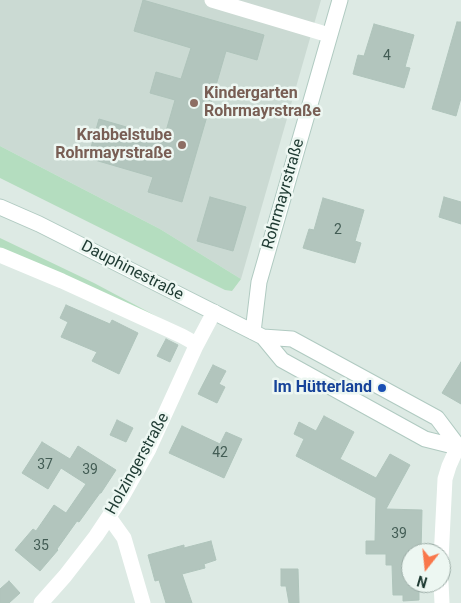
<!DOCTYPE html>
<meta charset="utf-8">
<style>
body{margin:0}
#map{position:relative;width:461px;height:603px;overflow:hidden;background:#ddeae4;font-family:Roboto,sans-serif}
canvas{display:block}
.north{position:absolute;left:401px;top:543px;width:50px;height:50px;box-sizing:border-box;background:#edf7f2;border:1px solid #9aaba5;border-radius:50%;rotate:196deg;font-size:14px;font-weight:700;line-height:20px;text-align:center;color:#1e3a32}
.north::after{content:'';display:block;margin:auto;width:18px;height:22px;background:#f9774b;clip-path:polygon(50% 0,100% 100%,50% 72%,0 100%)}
</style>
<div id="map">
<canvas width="461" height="603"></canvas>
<div class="north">N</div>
</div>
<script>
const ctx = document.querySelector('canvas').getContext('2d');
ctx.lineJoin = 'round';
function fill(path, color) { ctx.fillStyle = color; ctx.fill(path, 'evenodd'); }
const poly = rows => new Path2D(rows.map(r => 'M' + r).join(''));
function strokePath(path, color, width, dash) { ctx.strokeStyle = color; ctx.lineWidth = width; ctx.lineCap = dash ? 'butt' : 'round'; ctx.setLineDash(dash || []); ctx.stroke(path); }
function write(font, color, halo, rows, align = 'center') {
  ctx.font = font + ' Roboto,sans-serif'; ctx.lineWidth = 5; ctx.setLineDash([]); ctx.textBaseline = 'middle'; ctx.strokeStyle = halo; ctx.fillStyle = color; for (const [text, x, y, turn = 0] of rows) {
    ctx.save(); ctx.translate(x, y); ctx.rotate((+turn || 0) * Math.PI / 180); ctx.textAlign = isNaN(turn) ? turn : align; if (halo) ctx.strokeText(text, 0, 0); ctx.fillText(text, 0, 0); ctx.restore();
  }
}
fill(poly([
 [0,0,321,0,241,279,160,229,0,146]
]), '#cbdad3');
fill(poly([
 [0,146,160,229,241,279,232,291,225,290,0,178],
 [0,238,94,283,186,332,0,249]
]), '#b4ddbf');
const building = poly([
 [143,0,264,35,257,60,226,51,182,202,148,192,153,177,88,158,99,119,164,138,175,100,150,93,156,72,181,79,191,48,134,31,143,0],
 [457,22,461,22,461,98,456,116,432,109,457,22],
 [374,24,414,35,405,67,410,68,404,88,353,74,358,55,364,56,374,24],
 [210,197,246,207,233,251,197,241,210,197],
 [444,197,461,202,461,224,439,217,444,197],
 [323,198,364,210,355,241,361,243,355,263,303,248,309,229,314,230,323,198],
 [66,305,110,324,112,320,138,333,119,374,92,361,97,352,61,337,68,322,60,318,66,305],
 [166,339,178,345,170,362,157,356,166,339],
 [461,362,461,404,442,393,461,362],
 [213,365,226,371,219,384,225,387,217,403,198,394,213,365],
 [324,416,354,432,340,459,376,478,390,454,410,465,386,509,422,510,421,553,411,553,411,583,419,583,419,600,403,601,403,595,393,595,392,565,386,565,386,554,366,554,366,541,375,541,376,498,296,456,304,439,294,434,299,422,316,431,324,416],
 [117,420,133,428,126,442,110,435,117,420],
 [182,426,220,444,226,432,242,439,224,478,169,453,182,426],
 [42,442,70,459,78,446,116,470,101,493,100,493,79,522,77,521,57,549,58,550,40,571,15,550,33,529,36,531,54,505,66,513,86,484,61,468,48,489,22,473,42,442],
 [211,541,216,560,204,564,205,568,182,574,192,603,166,603,159,580,155,581,148,555,184,545,184,548,211,541],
 [281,569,298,569,299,603,289,603,286,586,281,586,281,569],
 [9,581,20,593,9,603,0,603,0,589,9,581]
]);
fill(building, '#b2c5bd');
strokePath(building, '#afc4bb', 1);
const secondary = poly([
 [0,207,39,224,263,337,292,339,437,418,458,446],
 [253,332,259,282,340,0],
 [263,337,282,360,425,439,461,448]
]);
strokePath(secondary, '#b0cac1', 17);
strokePath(poly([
 [212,0,329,35],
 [0,255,62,281,182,336,191,341,196,346],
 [109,517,124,538,143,603],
 [441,560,445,479,449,466,458,446],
 [441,582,442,603],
 [41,603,65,576,96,536,122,497,149,449,196,346,214,312]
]), '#fff', 15);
strokePath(secondary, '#fff', 15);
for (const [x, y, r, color] of [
 [194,103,5,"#8d6e63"],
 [182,145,5,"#8d6e63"],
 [382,388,5,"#1a4fb4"]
]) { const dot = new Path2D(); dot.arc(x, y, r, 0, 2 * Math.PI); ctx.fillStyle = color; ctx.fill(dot); strokePath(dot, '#edf7f2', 2); }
write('14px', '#435d55', null, [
 ["4",387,56],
 ["2",338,230],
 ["42",220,453],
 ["37",45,465],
 ["39",90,470],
 ["39",399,534],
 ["35",41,546]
]);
write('bold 16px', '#785e54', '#edf7f2', [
 ["Kindergarten",204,94],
 ["Rohrmayrstraße",204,112],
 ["Krabbelstube",172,136,"right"],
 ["Rohrmayrstraße",172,154,"right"]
], 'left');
write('16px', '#1e3a32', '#edf7f2', [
 ["Rohrmayrstraße",284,194,-74],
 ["Dauphinestraße",132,271,27],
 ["Holzingerstraße",138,464,-61]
]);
write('bold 16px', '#164399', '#edf7f2', [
 ["Im Hütterland",372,388]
], 'right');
</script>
